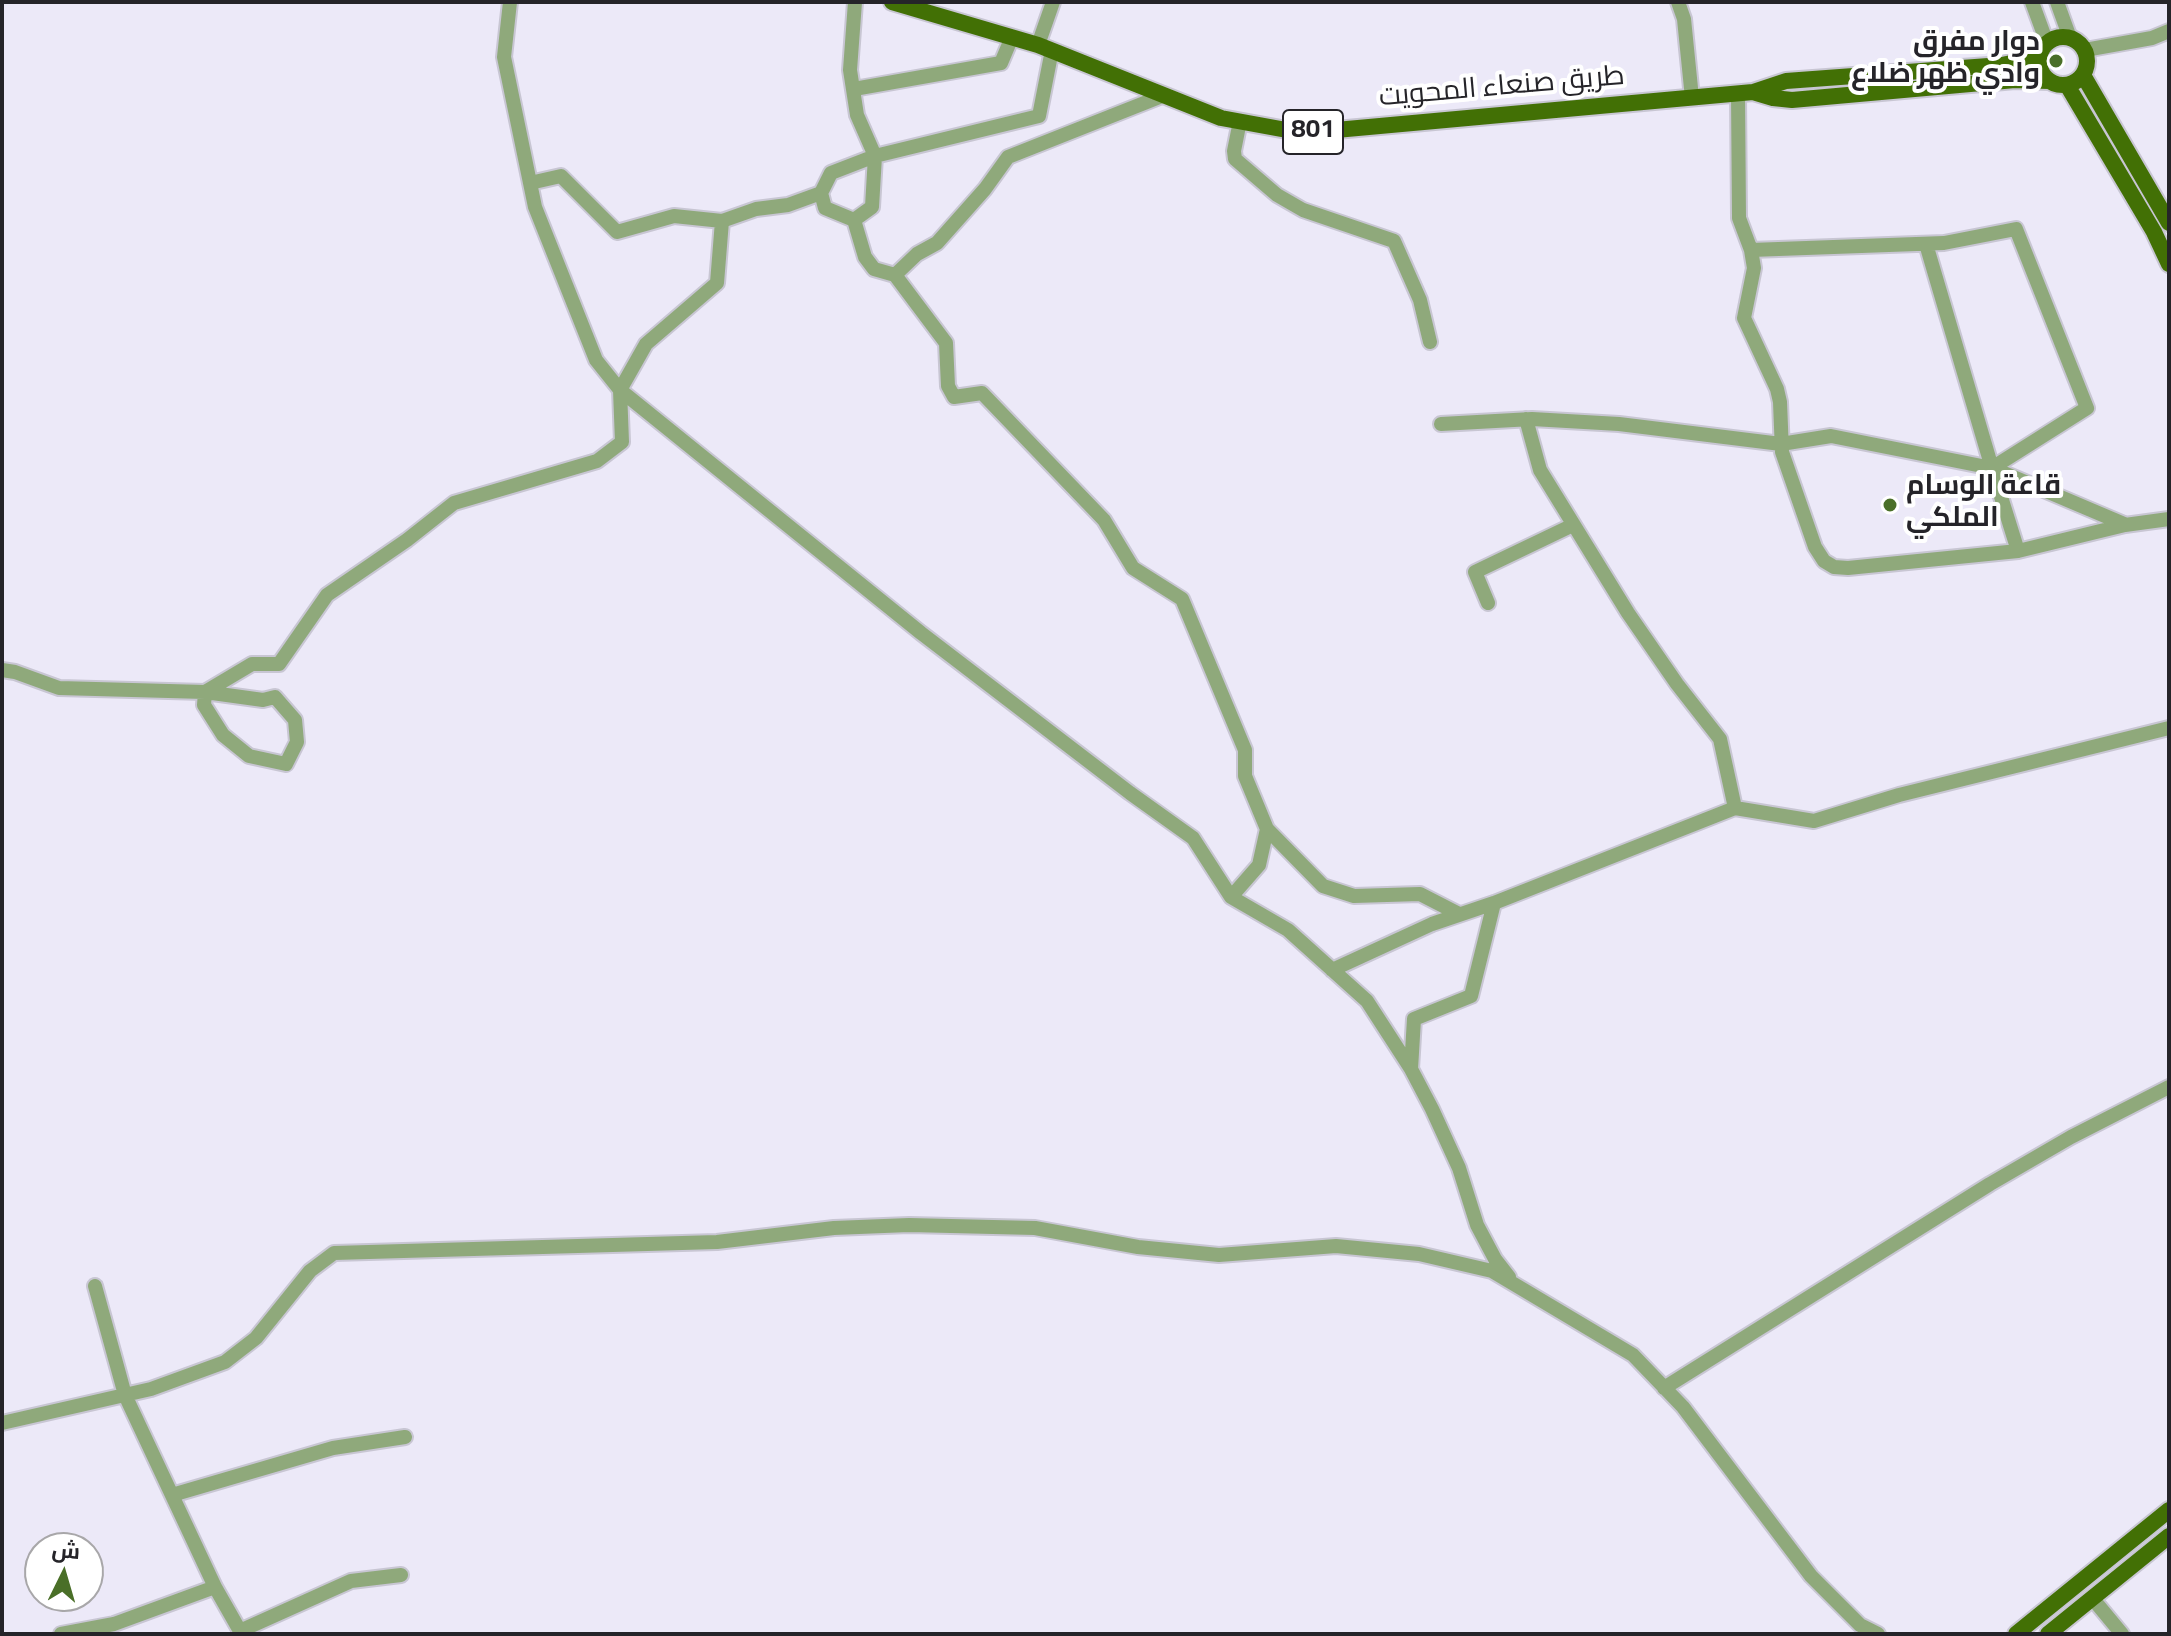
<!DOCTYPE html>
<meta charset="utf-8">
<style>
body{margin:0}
#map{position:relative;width:2171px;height:1636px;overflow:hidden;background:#ece9f8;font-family:Georgia,Cairo,serif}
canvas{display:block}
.frame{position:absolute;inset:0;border:4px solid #252429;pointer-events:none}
.north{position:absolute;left:24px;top:1532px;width:80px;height:80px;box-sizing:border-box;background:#fff;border:2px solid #a8a7a9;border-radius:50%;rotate:5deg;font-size:22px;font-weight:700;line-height:32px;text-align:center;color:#252429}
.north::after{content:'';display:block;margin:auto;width:28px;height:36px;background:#4a6f28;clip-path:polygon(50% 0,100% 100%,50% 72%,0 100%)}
</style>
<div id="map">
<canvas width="2171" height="1636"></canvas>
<div class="frame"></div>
<div class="north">ش</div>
</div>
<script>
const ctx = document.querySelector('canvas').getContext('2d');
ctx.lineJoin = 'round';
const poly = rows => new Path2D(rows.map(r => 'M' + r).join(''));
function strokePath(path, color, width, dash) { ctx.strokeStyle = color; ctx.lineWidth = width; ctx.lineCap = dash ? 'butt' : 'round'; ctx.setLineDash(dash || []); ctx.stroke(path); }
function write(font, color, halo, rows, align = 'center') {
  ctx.font = font + ' Georgia,Cairo,serif'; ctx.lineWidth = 8; ctx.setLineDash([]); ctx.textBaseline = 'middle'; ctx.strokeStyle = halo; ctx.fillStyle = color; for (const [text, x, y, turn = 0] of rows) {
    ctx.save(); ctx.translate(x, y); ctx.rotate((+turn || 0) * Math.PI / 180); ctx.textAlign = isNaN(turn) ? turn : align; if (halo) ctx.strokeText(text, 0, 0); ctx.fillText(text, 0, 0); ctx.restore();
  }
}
const minor = poly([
 [510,2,504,57,535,207,596,360,620,390,921,633,1130,793,1193,838,1231,897,1288,930,1367,1001,1411,1069,1432,1109,1459,1168,1477,1225,1495,1259,1509,1277],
 [855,2,850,70,857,115,875,156,872,207,854,220,865,257,874,269,895,275,917,254,937,243,985,189,1008,157,1162,96],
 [1678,2,1684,19,1692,98],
 [2032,2,2047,43],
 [2057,2,2070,38],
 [1038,45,1053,2],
 [2085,50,2152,38,2169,31],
 [854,89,1001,63,1012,37],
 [1738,93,1739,218,1751,250,1754,268,1744,318,1777,389,1780,402,1782,452,1815,547,1824,561,1834,567,1848,568,2018,551,2125,525,2169,519],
 [1240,121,1234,151,1235,159,1277,195,1303,210,1394,241,1420,300,1430,342],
 [530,183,561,176,617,232,674,216,722,221,756,209,788,205,821,193],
 [854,220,825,208,821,193,831,173,875,156,1039,116,1052,50],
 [1926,244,1992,468],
 [1751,250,1944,243,2016,229,2087,408,1992,468],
 [895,275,946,343,948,386,954,397,982,393,1104,520,1133,568,1182,599,1245,750,1245,776,1267,829,1323,886,1354,896,1420,894,1459,914],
 [1526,419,1540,470,1628,613,1677,684,1720,739,1735,808],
 [1441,424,1532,419,1619,424,1781,444,1831,436,1992,468,2018,551],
 [1992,468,2124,524],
 [1488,603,1475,572,1573,525],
 [2,670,15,672,59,688,205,692,263,700,275,697,295,720,297,742,286,764,249,756,223,735,204,705,205,692,252,664,279,664,327,595,407,540,454,503,597,461,622,442,620,390,646,344,717,283,722,221],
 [1231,897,1259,865,1267,829],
 [1332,970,1432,924,1494,903,1735,808,1814,821,1899,795,2169,728],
 [1411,1069,1414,1019,1471,996,1494,903],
 [95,1286,125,1395,215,1587,240,1631,351,1581,401,1575],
 [1664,1388,1990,1184,2071,1137,2169,1087],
 [2,1423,151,1389,225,1362,256,1338,310,1271,334,1253,717,1242,834,1228,909,1225,1035,1228,1138,1247,1219,1255,1336,1246,1419,1254,1492,1271,1633,1355,1683,1407,1811,1576,1860,1625,1878,1634],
 [172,1495,333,1448,405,1437],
 [2093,1599,2122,1634],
 [61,1634,114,1624,215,1587]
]);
const major = poly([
 [892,2,1038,45,1221,118,1303,133,1753,92,1786,81,2002,65,2039,57],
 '2039 61a24 24 0 1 1 48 0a24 24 0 1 1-48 0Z',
 [2083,75,2169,223],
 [2067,85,2154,232,2169,264],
 [1753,92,1773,98,1792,100,2015,80,2049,81],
 [2016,1634,2169,1510],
 [2048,1634,2169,1536]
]);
strokePath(minor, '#c8c6d3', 18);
strokePath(major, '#c8c6d3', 20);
strokePath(minor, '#8fa97b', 14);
strokePath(major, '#427005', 16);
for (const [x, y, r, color] of [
 [2056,61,8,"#4a6f28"],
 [1890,505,8,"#4a6f28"]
]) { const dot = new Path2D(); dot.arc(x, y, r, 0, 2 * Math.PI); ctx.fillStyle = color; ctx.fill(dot); strokePath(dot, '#fff', 3); }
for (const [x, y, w] of [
 [1313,132,60]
]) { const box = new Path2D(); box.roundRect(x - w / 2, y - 22, w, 44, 6); ctx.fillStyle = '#fff'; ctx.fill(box); strokePath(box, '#252429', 2); }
write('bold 26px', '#252429', null, [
 ["801",1313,132]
]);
write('bold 28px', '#252429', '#fff', [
 ["دوار مفرق",2040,45],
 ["وادي ظهر ضلاع",2040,77],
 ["قاعة الوسام",1906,489,"left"],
 ["الملكي",1906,521,"left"]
], 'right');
write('28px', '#252429', '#fff', [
 ["طريق صنعاء المحويت",1502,89,-5]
]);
</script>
